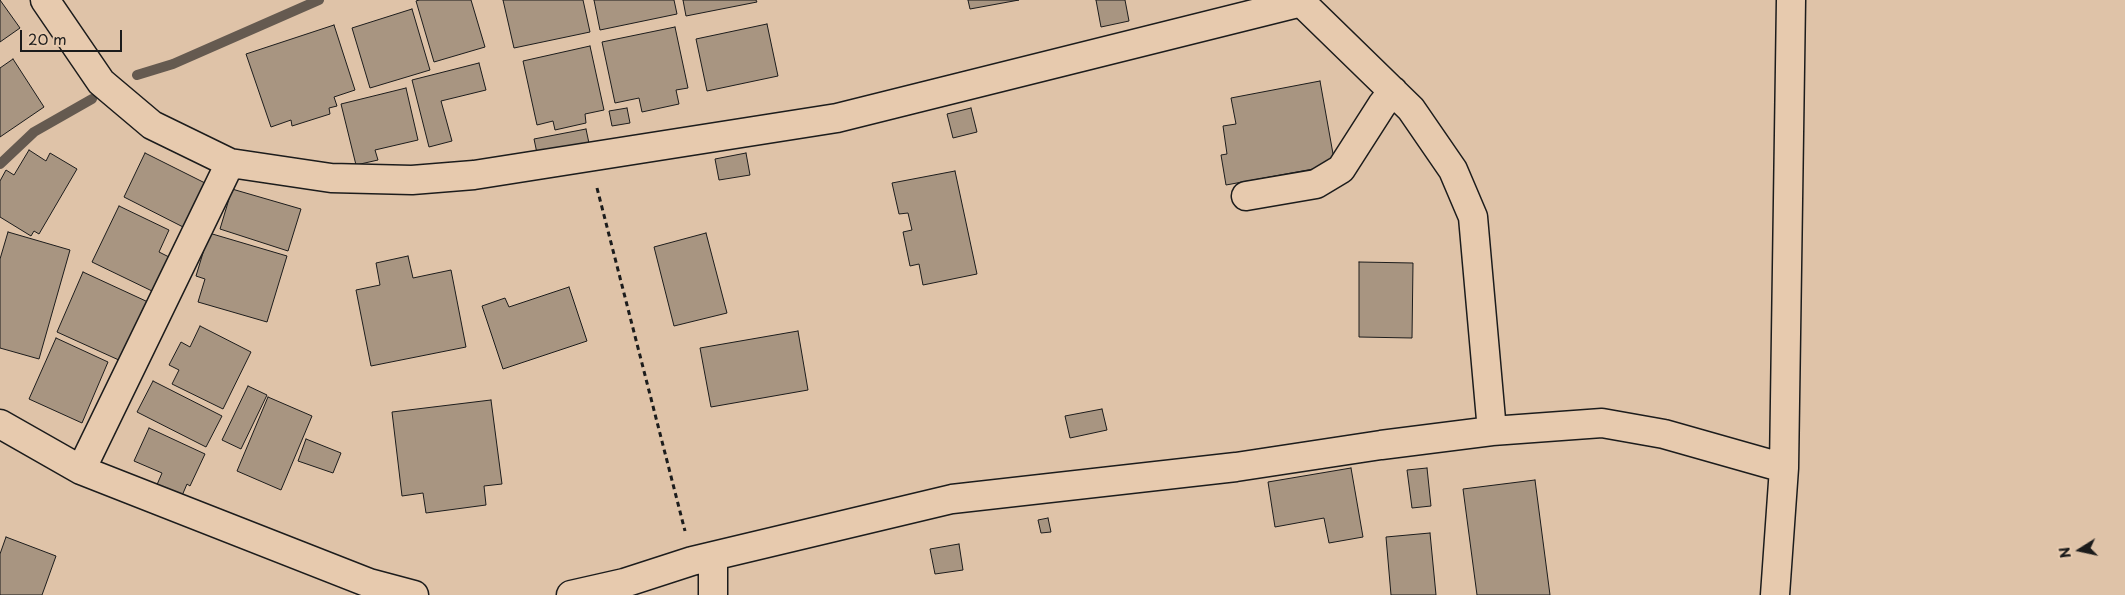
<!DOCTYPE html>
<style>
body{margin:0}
#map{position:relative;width:2125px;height:595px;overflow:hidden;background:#dfc3a8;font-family:"Playpen Sans",sans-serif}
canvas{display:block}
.north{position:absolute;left:2055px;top:525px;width:50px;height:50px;-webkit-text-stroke:4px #e7caae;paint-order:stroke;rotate:260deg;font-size:14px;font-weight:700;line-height:20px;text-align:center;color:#1c1c1c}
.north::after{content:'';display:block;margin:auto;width:18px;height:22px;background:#1c1c1c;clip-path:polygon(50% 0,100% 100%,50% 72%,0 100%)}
.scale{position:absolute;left:20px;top:30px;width:102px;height:22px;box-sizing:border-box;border:2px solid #1c1c1c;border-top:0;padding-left:6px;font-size:15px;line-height:18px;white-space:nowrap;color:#1c1c1c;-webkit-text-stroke:4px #e7caae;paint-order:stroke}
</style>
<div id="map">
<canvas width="2125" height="595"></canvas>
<div class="north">N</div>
<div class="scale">20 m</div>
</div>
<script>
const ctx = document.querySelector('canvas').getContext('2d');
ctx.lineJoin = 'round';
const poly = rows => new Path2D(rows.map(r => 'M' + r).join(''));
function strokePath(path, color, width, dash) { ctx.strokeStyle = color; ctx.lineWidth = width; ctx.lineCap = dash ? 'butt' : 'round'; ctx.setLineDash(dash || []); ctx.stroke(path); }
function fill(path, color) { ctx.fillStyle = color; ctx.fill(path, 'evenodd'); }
strokePath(poly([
 [137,75,173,64,319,0],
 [0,164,34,132,92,99]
]), '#655a50', 10);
const building = poly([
 [0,0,20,28,0,42,0,0],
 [419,0,471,0,485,47,434,62,416,1,419,0],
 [503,0,583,0,590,32,514,48,503,0],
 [594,0,674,0,677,14,600,30,594,0],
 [683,0,756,0,757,2,686,16,683,0],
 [968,0,1019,0,970,9,968,0],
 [1096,0,1125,0,1129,21,1101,27,1096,0],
 [412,9,430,70,370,88,352,28,412,9],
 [767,24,778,76,707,91,696,39,767,24],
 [334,25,355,90,334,97,337,106,329,108,330,114,292,126,291,120,271,127,246,54,334,25],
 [675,27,688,88,676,90,679,104,642,112,639,98,615,103,602,42,675,27],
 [590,46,604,110,585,114,586,123,555,130,553,121,537,125,523,61,590,46],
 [13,59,44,107,0,137,0,68,13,59],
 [479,63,486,90,441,101,452,141,429,147,412,80,479,63],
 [1320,81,1335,165,1226,185,1221,155,1227,154,1223,126,1236,124,1231,98,1320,81],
 [406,88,418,140,375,150,378,160,356,165,341,104,406,88],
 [627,108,630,123,612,126,609,111,627,108],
 [971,108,977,132,953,138,947,114,971,108],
 [586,129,590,148,538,158,534,139,586,129],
 [29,150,46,161,50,153,77,169,39,234,34,231,31,236,0,217,0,181,6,170,14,175,29,150],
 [145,153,211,186,189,230,124,197,145,153],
 [746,153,750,175,719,180,715,159,746,153],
 [955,171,977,274,923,285,919,264,910,266,903,232,912,230,908,213,899,214,892,183,955,171],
 [232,189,301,209,288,251,220,229,232,189],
 [119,206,169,230,159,252,169,257,152,291,92,262,119,206],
 [8,232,70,250,39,359,0,348,0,259,8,232],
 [209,233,287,256,267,322,198,302,205,279,196,276,209,233],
 [706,233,727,313,674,326,654,247,706,233],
 [408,256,413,278,451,270,466,347,371,366,356,290,380,285,376,263,408,256],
 [1359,262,1413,263,1412,338,1359,337,1359,262],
 [83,272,148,302,121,361,57,332,83,272],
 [569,287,587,341,503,369,482,306,505,298,509,307,569,287],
 [200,326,251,352,223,409,172,384,179,370,169,365,181,342,190,347,200,326],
 [798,331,808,390,711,407,700,348,798,331],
 [56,338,108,362,82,423,29,399,56,338],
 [153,381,222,416,206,447,137,412,153,381],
 [248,386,267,395,241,449,222,440,248,386],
 [268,397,312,416,281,490,237,471,268,397],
 [491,400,502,484,484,486,486,505,426,513,423,493,402,496,392,412,491,400],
 [1102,409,1107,430,1070,438,1065,416,1102,409],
 [149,428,205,454,190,486,187,484,181,498,156,487,162,473,134,461,149,428],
 [306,439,341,453,333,473,298,461,306,439],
 [1351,468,1363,537,1329,543,1324,518,1275,527,1268,482,1351,468],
 [1427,468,1431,506,1412,508,1407,470,1427,468],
 [1535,480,1550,595,1477,595,1463,489,1535,480],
 [1048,518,1051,532,1041,533,1038,520,1048,518],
 [1430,533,1436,595,1391,595,1386,537,1430,533],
 [6,537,56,556,42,595,0,595,0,554,6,537],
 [959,544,963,570,935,574,930,549,959,544]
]);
fill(building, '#a89581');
strokePath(building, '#1c1c1c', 1);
const minor = poly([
 [45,0,101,82,152,125,230,163,331,178,412,180,474,175,837,118,1302,2],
 [1299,0,1411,109,1453,170,1473,217,1492,431],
 [1246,196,1316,184,1341,169,1382,105,1393,91],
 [0,424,81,470,369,583,414,595],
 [81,470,230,163],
 [571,595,624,583,692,561,952,499,1236,467,1381,445,1492,431,1602,423,1664,434,1784,468],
 [713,595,713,557],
 [1775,595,1784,468,1791,0]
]);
strokePath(minor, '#1c1c1c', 31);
strokePath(poly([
 [597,188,685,531]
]), '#1c1c1c', 3, [5, 4]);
strokePath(minor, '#e7caae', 28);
</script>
